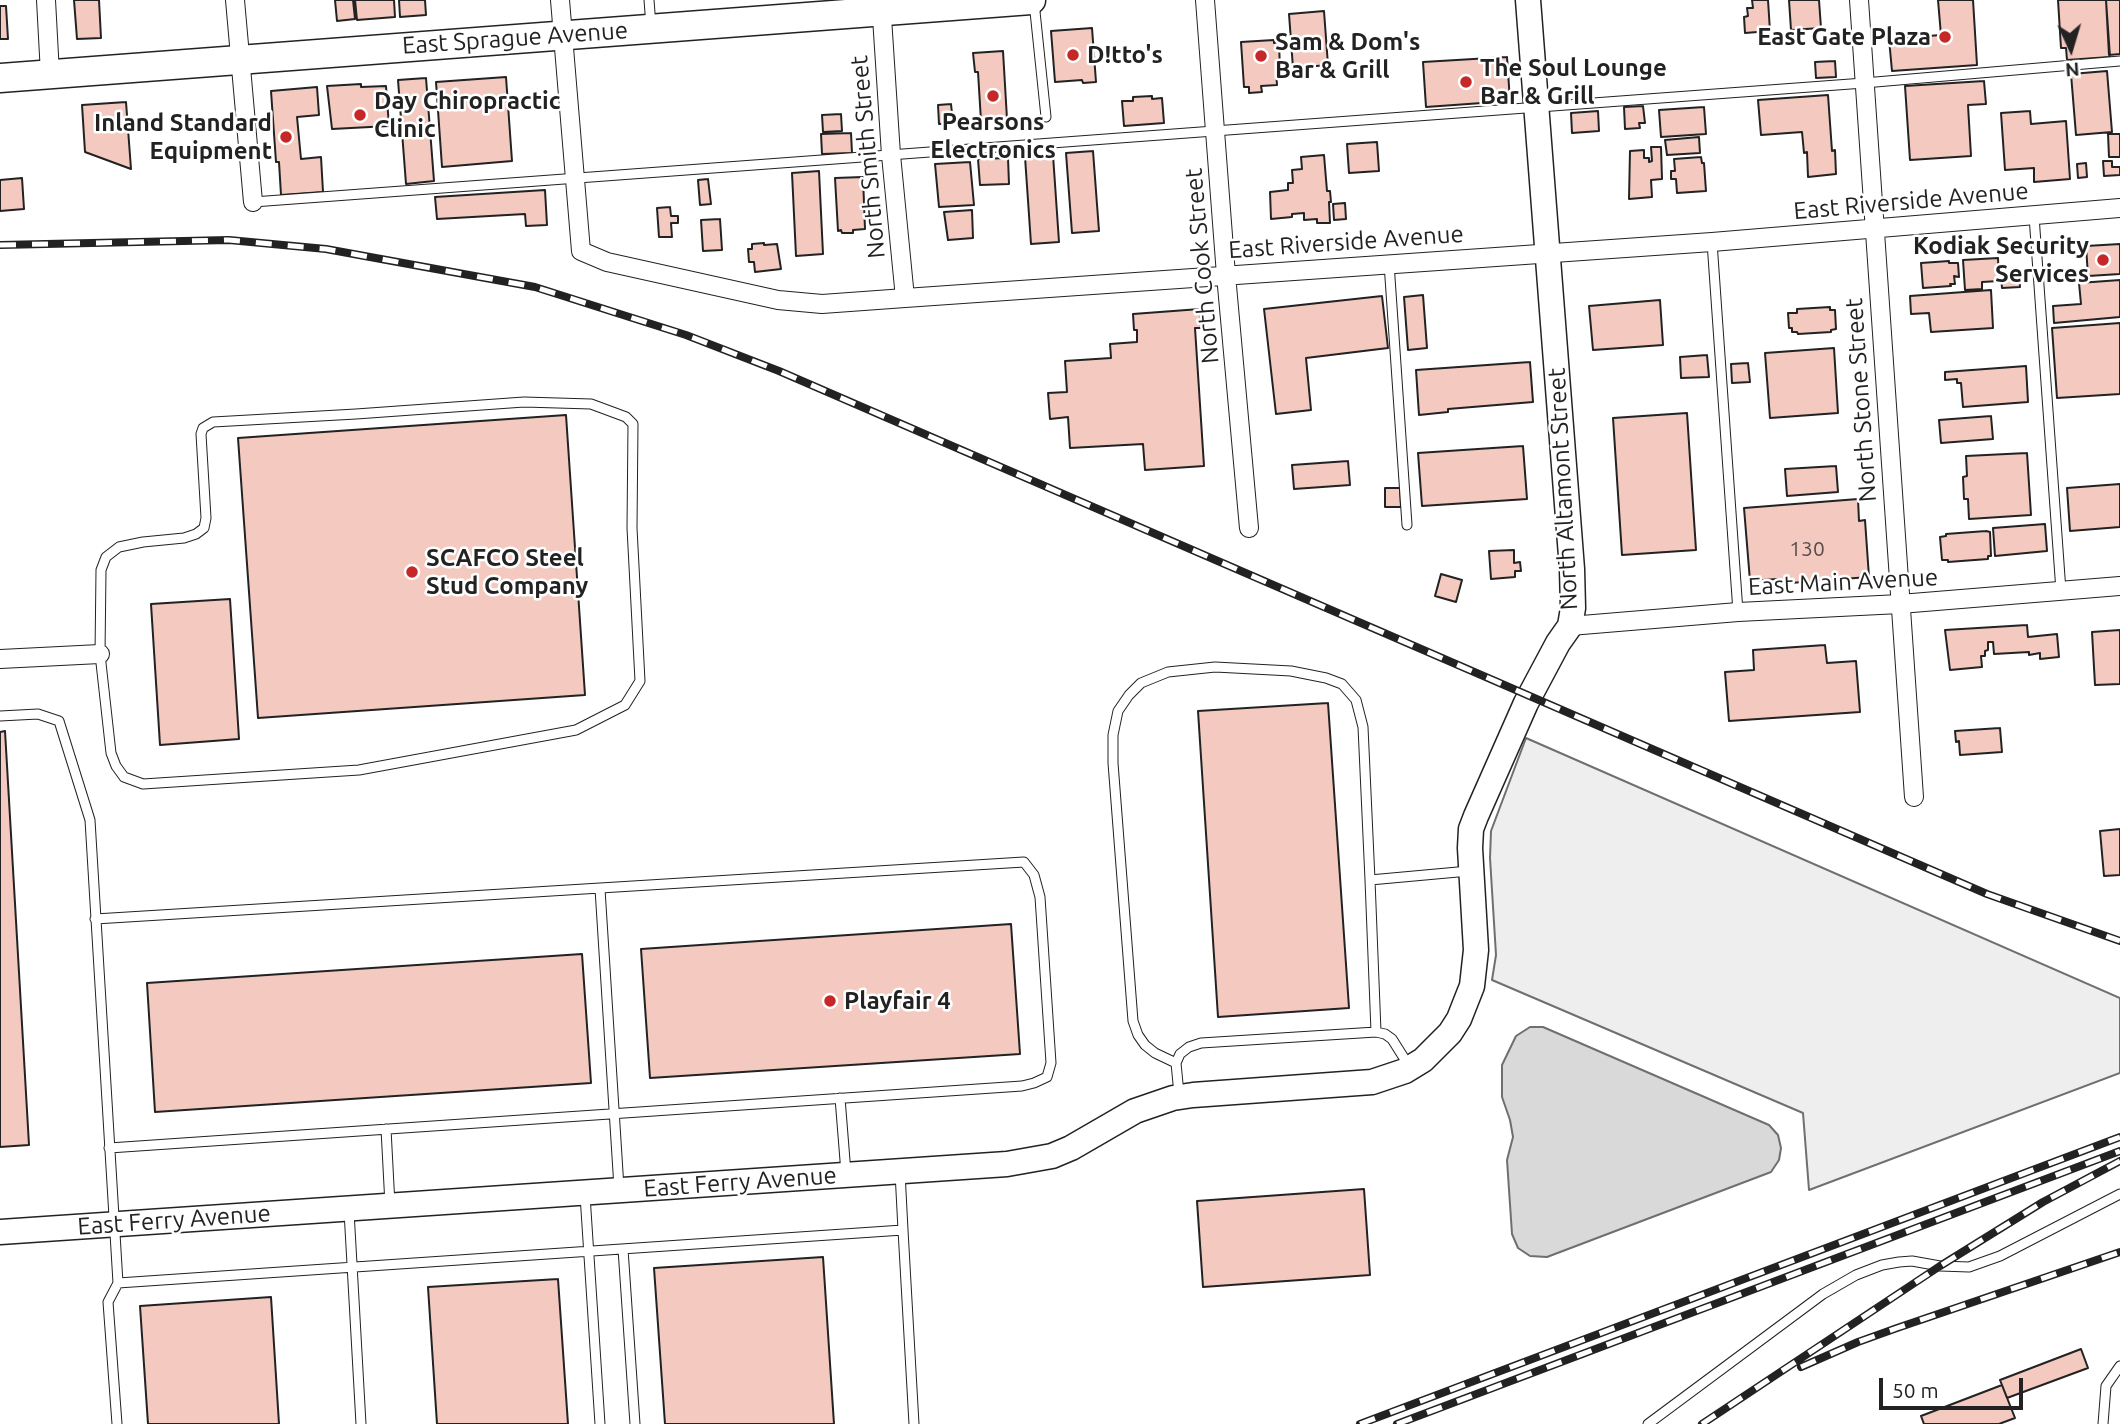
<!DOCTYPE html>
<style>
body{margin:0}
#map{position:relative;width:2120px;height:1424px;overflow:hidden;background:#fff;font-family:Ubuntu,sans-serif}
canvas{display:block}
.north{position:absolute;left:2036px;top:14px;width:70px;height:70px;-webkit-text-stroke:5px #fff;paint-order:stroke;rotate:176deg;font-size:19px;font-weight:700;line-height:28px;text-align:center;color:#222}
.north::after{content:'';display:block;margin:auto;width:24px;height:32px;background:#222;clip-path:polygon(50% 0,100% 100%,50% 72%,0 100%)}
.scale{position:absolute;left:1879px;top:1378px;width:144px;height:32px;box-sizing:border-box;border:4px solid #222;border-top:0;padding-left:9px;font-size:21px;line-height:24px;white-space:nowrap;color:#222;-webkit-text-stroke:5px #fff;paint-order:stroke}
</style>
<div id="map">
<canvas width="2120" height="1424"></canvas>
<div class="north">N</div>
<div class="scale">50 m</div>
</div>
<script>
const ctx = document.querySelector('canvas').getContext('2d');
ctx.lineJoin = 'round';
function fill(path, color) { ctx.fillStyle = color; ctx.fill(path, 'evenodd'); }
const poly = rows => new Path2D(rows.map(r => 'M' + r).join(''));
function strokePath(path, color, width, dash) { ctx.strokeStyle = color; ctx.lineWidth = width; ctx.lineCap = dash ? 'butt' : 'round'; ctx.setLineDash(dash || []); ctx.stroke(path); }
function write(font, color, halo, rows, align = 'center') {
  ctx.font = font + ' Ubuntu,sans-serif'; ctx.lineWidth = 5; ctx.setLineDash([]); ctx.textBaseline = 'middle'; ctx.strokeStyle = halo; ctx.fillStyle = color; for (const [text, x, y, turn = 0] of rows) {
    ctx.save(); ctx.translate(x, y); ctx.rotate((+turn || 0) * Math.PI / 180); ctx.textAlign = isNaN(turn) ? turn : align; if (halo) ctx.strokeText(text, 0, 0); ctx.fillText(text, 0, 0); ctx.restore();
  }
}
const green = poly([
 [1526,738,2120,998,2120,1073,1809,1190,1803,1113,1492,980,1496,955,1490,858,1491,831,1526,738]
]);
fill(green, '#eee');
strokePath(green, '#6f6f6f', 2);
const water = poly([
 [1530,1027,1543,1027,1769,1125,1778,1135,1781,1148,1779,1160,1771,1172,1547,1257,1530,1256,1518,1248,1512,1234,1507,1160,1513,1137,1510,1120,1502,1097,1502,1065,1516,1036,1530,1027]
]);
fill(water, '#d9d9d9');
strokePath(water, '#6f6f6f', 2);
const building = poly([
 [74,0,99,0,101,38,77,39,74,0],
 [335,0,353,0,355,19,337,21,335,0],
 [355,0,394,0,395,17,357,20,355,0],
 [399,0,425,0,426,15,400,17,399,0],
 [1752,0,1768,0,1770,31,1745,33,1744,17,1748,16,1747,8,1753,8,1752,0],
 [1789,0,1819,0,1821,28,1791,30,1789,0],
 [1938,0,1973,0,1977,65,1892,71,1889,39,1941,35,1938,0],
 [2058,0,2106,0,2110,57,2067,60,2066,48,2061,48,2058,0],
 [2106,0,2120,0,2120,54,2109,55,2106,0],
 [0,6,6,6,8,39,0,39,0,6],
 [1324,11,1328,65,1293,68,1289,14,1324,11],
 [1092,28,1096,82,1083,83,1082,80,1055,82,1051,31,1092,28],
 [1274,40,1274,43,1279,42,1280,70,1276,70,1277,85,1261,86,1262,92,1249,93,1249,87,1244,87,1241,42,1274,40],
 [1003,51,1007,119,981,121,978,72,975,72,973,53,1003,51],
 [1507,57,1510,101,1426,107,1423,62,1507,57],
 [1835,61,1836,77,1816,78,1815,62,1835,61],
 [2107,71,2112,132,2076,135,2071,74,2107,71],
 [506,77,512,161,442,167,436,82,506,77],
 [426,78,434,181,406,184,398,80,426,78],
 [1984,81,1986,104,1968,105,1971,156,1910,160,1905,86,1984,81],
 [361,84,361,87,386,86,389,126,332,129,327,86,361,84],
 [317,87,319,115,297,117,301,159,321,157,323,192,281,195,279,162,276,162,271,91,317,87],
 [1828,95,1832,151,1835,150,1836,174,1808,177,1807,152,1804,153,1802,132,1761,135,1758,100,1828,95],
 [1152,96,1152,99,1162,98,1164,123,1124,126,1122,101,1133,101,1133,97,1152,96],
 [126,102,131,169,85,152,82,105,126,102],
 [951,104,953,123,939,124,938,105,951,104],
 [1643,106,1645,123,1639,123,1640,128,1625,129,1624,107,1643,106],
 [1704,107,1706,134,1661,137,1659,110,1704,107],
 [1598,111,1599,131,1572,133,1571,113,1598,111],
 [2030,111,2031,124,2066,121,2070,179,2034,182,2034,168,2005,170,2001,113,2030,111],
 [841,114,842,131,823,132,822,115,841,114],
 [851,133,852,153,822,154,821,134,851,133],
 [2108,134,2120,134,2120,157,2109,157,2108,134],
 [1699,137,1700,153,1667,155,1665,140,1699,137],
 [1377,142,1379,171,1349,173,1347,144,1377,142],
 [1651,147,1661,147,1662,179,1651,180,1652,197,1629,199,1630,151,1644,150,1644,158,1649,158,1649,162,1652,161,1651,147],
 [1093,151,1099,231,1072,233,1066,153,1093,151],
 [1053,155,1059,242,1031,244,1025,157,1053,155],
 [1324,155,1327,191,1330,191,1331,202,1329,202,1330,223,1317,223,1317,219,1304,220,1304,213,1292,214,1292,217,1271,219,1270,192,1288,190,1288,183,1293,183,1292,170,1302,169,1301,157,1324,155],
 [1701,157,1702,163,1704,163,1706,191,1677,193,1676,179,1671,179,1671,171,1675,171,1674,159,1701,157],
 [1008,158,1009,184,980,185,978,159,1008,158],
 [2103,161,2112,161,2112,167,2120,167,2120,175,2104,176,2103,161],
 [970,162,974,205,939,207,935,164,970,162],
 [2086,163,2087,177,2078,178,2077,164,2086,163],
 [819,171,823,254,796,256,792,173,819,171],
 [863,177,865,229,853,230,853,233,842,233,841,230,838,231,835,178,863,177],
 [22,178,24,209,0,211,0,180,22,178],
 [708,179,711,204,700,205,698,180,708,179],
 [545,190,547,225,526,226,525,214,437,219,435,197,545,190],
 [1345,203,1346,219,1334,220,1333,204,1345,203],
 [670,207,671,216,678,216,678,223,671,223,672,237,659,237,657,208,670,207],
 [972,210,973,238,948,240,944,212,972,210],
 [720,219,722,250,703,251,701,220,720,219],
 [764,243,764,245,777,244,781,269,755,272,754,262,749,262,748,249,752,249,752,244,764,243],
 [2120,244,2120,274,2088,276,2086,246,2120,244],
 [1998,258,1999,281,1982,282,1982,289,1965,290,1963,260,1998,258],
 [1949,261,1949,263,1958,263,1959,277,1954,276,1955,284,1950,284,1951,286,1923,288,1921,263,1949,261],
 [2019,275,2020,287,2002,288,2001,277,2019,275],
 [2120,280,2120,317,2054,323,2053,306,2081,304,2079,283,2120,280],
 [1991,290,1993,328,1931,332,1929,313,1911,314,1910,296,1991,290],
 [1423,295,1427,348,1408,350,1404,297,1423,295],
 [1382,296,1388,348,1306,358,1311,410,1276,414,1264,309,1382,296],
 [1660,300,1663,345,1593,350,1589,306,1660,300],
 [1830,307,1830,310,1835,310,1836,329,1831,330,1831,332,1798,334,1797,332,1792,332,1792,328,1789,328,1788,313,1797,313,1797,309,1830,307],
 [1200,309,1201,328,1195,328,1204,466,1145,470,1143,444,1070,448,1068,417,1050,419,1048,393,1067,392,1065,361,1111,358,1110,344,1137,342,1137,330,1134,330,1133,314,1200,309],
 [2120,323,2120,394,2057,398,2052,328,2120,323],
 [1834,348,1838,413,1770,418,1765,353,1834,348],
 [1707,355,1709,377,1681,378,1680,357,1707,355],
 [1530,362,1533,402,1448,409,1448,412,1419,415,1416,370,1530,362],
 [1748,363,1750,382,1732,383,1731,364,1748,363],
 [2026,366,2028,402,1963,407,1961,383,1957,383,1957,379,1945,380,1945,372,2026,366],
 [1687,413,1696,550,1622,555,1613,418,1687,413],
 [566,415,585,695,258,718,238,438,566,415],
 [1991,416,1993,439,1941,443,1939,420,1991,416],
 [1523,446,1527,499,1422,506,1418,453,1523,446],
 [2027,453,2031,515,1969,519,1968,499,1964,499,1963,477,1967,476,1966,456,2027,453],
 [1348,461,1350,485,1294,489,1292,465,1348,461],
 [1836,466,1838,492,1787,496,1785,469,1836,466],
 [2120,484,2120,527,2070,531,2067,488,2120,484],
 [1385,488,1400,488,1401,507,1385,507,1385,488],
 [1858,499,1859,521,1865,520,1869,577,1777,584,1777,579,1750,581,1744,508,1858,499],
 [2045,524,2047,551,1995,556,1993,528,2045,524],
 [1986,531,1990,532,1991,556,1988,556,1988,559,1948,562,1948,560,1942,560,1940,537,1946,536,1946,534,1986,531],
 [1514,550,1514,563,1520,562,1521,571,1515,571,1515,577,1491,579,1489,551,1514,550],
 [1441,574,1462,580,1456,602,1435,596,1441,574],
 [230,599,239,739,160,745,151,604,230,599],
 [2027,625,2028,637,2057,634,2059,657,2040,659,2040,653,2029,655,2029,652,1994,654,1993,642,1988,642,1988,650,1985,651,1985,656,1981,656,1982,667,1950,670,1945,630,2027,625],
 [2120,630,2120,684,2095,685,2092,632,2120,630],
 [1825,645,1827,663,1856,661,1860,712,1729,721,1725,672,1754,670,1753,650,1825,645],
 [1328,703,1349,1008,1218,1017,1198,711,1328,703],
 [2000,728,2002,752,1960,755,1959,741,1956,742,1955,731,2000,728],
 [5,731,29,1145,0,1147,0,732,5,731],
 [2120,829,2120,875,2104,876,2100,831,2120,829],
 [1011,924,1020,1054,650,1078,641,949,1011,924],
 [582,954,591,1083,155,1112,147,983,582,954],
 [1364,1189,1370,1275,1203,1287,1197,1201,1364,1189],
 [823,1257,834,1424,665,1424,654,1268,823,1257],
 [558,1279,568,1424,437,1424,428,1287,558,1279],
 [271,1297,279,1424,148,1424,140,1306,271,1297],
 [2081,1349,2088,1368,2007,1398,2000,1380,2081,1349],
 [2002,1385,2015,1418,1999,1424,1924,1424,1921,1416,2002,1385]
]);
fill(building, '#f3c9c0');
strokePath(building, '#222', 2);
const lane = poly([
 [649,0,651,26],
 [1034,2,1046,117],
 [253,202,1864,83,2120,61],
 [2034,216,2061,591],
 [1712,242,1738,612],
 [1389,263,1407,525],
 [524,402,591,404,626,417,633,424,632,528,640,681,625,705,576,730,359,770,143,784,124,777,116,766,111,753,100,654,101,570,106,557,119,547,143,542,184,538,196,534,204,528,206,518,201,434,203,428,213,422,356,414,524,402],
 [0,716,38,714,59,721,90,820,118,1283,903,1230,900,1172],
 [600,889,619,1188],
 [95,919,1024,862,1034,875,1040,897,1051,1063,1047,1077,1034,1083,1022,1086,109,1148],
 [1376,1032,1370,880,1469,871],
 [1176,1063,1155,1053,1145,1045,1138,1035,1133,1021,1113,763,1113,735,1118,711,1129,695,1141,683,1168,672,1215,667,1291,671,1326,678,1342,684,1356,700,1363,727,1370,880],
 [1179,1094,1176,1063,1180,1054,1189,1047,1201,1043,1376,1032,1385,1034,1392,1039,1409,1066],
 [840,1098,846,1173],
 [386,1129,390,1205],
 [585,1195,600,1424],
 [349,1211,361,1424],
 [903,1230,914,1424],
 [623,1249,635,1424],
 [117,1424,108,1302,118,1283],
 [1648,1424,1823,1294,1856,1275,1882,1265,1899,1262,1912,1261,1940,1266,1969,1267,2000,1256,2120,1194],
 [2103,1424,2106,1386,2120,1366]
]);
const street = poly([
 [46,0,50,74],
 [235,0,253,202],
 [560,0,581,251,607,262,778,300,822,304,905,298,1712,242,2120,208],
 [1205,0,1226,275,1249,528],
 [1859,0,1914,797],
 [881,2,891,155,905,298],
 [1570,626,1738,612,1900,604,2120,586],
 [0,659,100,654]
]);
const secondary = poly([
 [0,1232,1007,1164,1052,1156,1071,1148,1135,1111,1173,1098,1193,1095,1372,1082,1405,1071,1423,1060,1450,1033,1459,1019,1472,986,1476,950,1470,848,1471,829,1476,816,1526,703,1558,643,1570,626,1573,608,1572,569,1528,0]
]);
const primary = poly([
 [0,78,1031,0]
]);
strokePath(lane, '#222', 11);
strokePath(street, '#222', 20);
strokePath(secondary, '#222', 27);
strokePath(primary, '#222', 31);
strokePath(lane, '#fff', 9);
strokePath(street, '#fff', 18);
strokePath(secondary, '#fff', 24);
strokePath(primary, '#fff', 28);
const rail = poly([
 [0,245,229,240,326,249,535,287,686,335,779,371,1987,894,2120,941],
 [1801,1367,1858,1342,1897,1328,2120,1252],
 [1360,1424,2120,1137],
 [1397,1424,2120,1151],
 [1702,1424,1940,1266,2043,1202,2120,1161]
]);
strokePath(rail, '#222', 8);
strokePath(rail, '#fff', 5, [16]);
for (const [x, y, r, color] of [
 [1945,37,7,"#c62828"],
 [1073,55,7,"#c62828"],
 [1261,56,7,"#c62828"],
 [1466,82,7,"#c62828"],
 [993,96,7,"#c62828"],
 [360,115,7,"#c62828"],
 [286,137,7,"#c62828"],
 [2103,260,7,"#c62828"],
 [412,572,7,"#c62828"],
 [830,1001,7,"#c62828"]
]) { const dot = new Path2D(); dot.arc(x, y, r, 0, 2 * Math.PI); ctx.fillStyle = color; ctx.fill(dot); strokePath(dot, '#fff', 2.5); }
write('21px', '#564c4a', null, [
 ["130",1807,549]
]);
write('bold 24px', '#222', '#fff', [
 ["East Gate Plaza",1931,37,"right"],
 ["Sam & Dom's",1275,42],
 ["Bar & Grill",1275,70],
 ["D!tto's",1087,55],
 ["The Soul Lounge",1480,68],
 ["Bar & Grill",1480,96],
 ["Day Chiropractic",374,101],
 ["Clinic",374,129],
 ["Pearsons",993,122,"center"],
 ["Electronics",993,150,"center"],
 ["Inland Standard",272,123,"right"],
 ["Equipment",272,151,"right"],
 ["Kodiak Security",2089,246,"right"],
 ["Services",2089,274,"right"],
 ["SCAFCO Steel",426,558],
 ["Stud Company",426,586],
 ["Playfair 4",844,1001]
], 'left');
write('24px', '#222', '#fff', [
 ["East Sprague Avenue",515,38,-4],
 ["North Smith Street",868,157,-95],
 ["East Riverside Avenue",1911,201,-5],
 ["East Riverside Avenue",1346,242,-4],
 ["North Cook Street",1202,266,-95],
 ["North Stone Street",1861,400,-94],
 ["North Altamont Street",1563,489,-93],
 ["East Main Avenue",1843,582,-3],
 ["East Ferry Avenue",740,1182,-4],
 ["East Ferry Avenue",174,1220,-4]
]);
</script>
